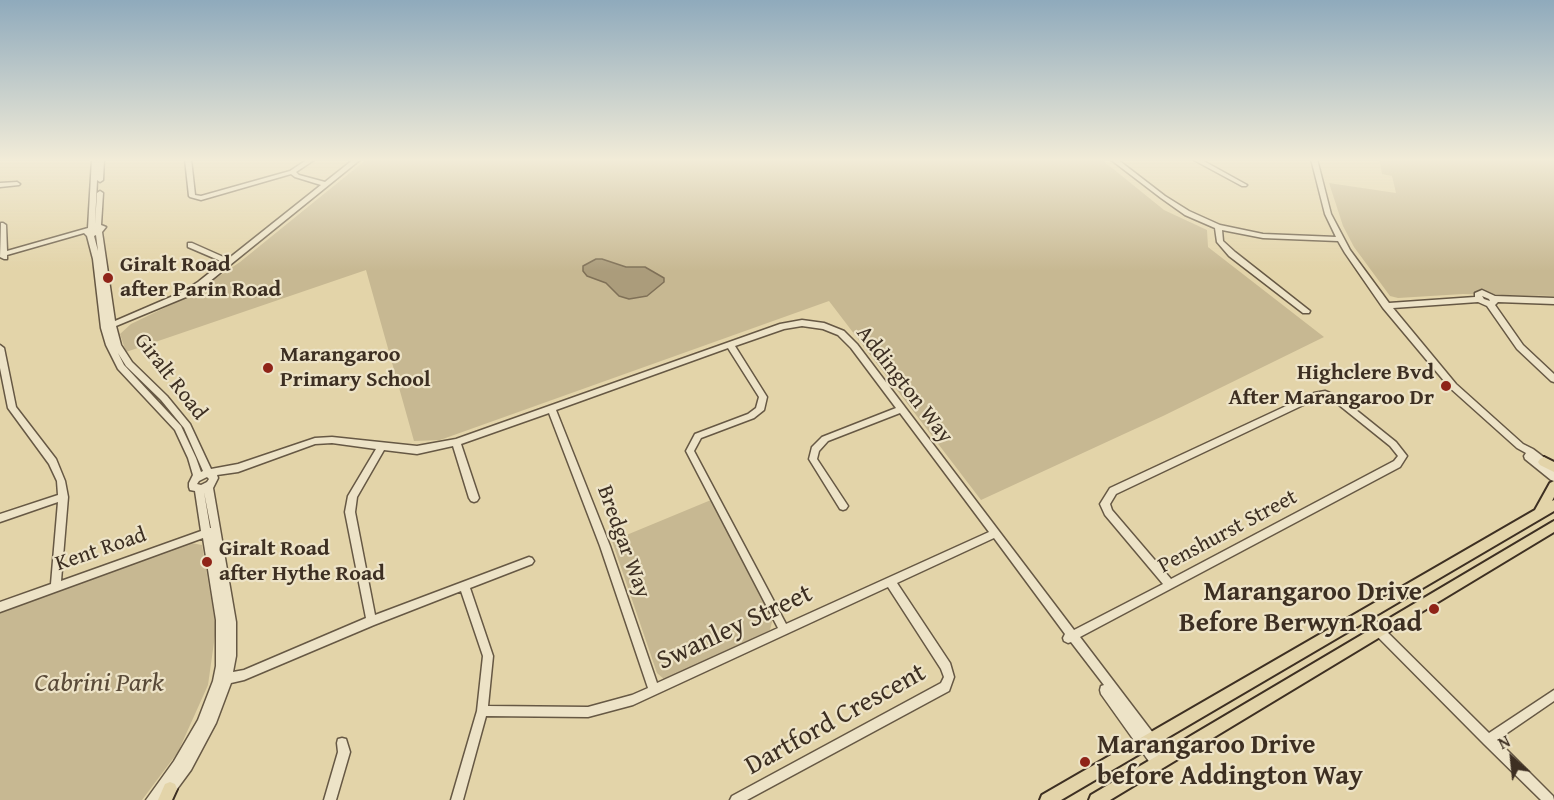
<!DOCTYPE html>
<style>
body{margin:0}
#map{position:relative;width:1554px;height:800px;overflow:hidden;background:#e3d4a9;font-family:"Gentium Book Plus",serif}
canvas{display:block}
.north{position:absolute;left:1482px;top:728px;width:60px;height:60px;-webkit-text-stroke:4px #ede3c7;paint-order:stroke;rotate:333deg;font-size:16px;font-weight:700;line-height:24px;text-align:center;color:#3d2f22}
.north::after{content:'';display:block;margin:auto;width:21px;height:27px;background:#3d2f22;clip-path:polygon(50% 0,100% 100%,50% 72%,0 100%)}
</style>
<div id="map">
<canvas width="1554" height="800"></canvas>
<div class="north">N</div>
</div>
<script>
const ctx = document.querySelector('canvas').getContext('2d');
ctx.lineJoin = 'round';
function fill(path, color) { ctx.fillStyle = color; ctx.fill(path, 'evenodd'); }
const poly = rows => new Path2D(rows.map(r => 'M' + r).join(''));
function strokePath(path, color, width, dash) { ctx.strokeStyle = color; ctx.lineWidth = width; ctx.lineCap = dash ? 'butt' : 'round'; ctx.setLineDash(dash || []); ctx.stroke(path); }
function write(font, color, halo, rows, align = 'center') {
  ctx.font = font + ' "Gentium Book Plus",serif'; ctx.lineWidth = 4.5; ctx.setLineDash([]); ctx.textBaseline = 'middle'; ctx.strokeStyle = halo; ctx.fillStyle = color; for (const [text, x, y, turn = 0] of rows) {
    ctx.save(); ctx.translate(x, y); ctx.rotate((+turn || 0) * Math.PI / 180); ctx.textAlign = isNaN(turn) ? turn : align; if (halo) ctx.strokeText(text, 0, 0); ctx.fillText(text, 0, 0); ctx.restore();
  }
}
fill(poly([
 [367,159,1101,159,1164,210,1207,230,1208,247,1324,337,1163,416,981,500,829,301,440,440,414,441,366,270,126,352,120,334,131,324,191,295,240,262],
 [1379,159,1554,159,1554,296,1463,294,1398,298,1390,296,1354,247,1343,226,1329,183,1396,193,1392,176,1382,174],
 [711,500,773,618,770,630,665,680,657,673,612,541],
 [191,543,202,545,216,628,208,685,178,752,142,800,0,800,0,612]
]), '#c7b892');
const water = poly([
 [596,259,602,259,626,267,645,267,664,278,664,282,647,296,629,299,619,296,606,283,587,276,583,271,583,266,596,259]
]);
fill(water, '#ab9c7b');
strokePath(water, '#7f7057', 1.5);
const minor = poly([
 [92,159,104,159,103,180,100,182,97,180,95,224,97,193,100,191,103,193,101,225,106,227,102,232,115,321,180,293,198,282,223,262,188,247,188,243,192,243,228,259,321,185,295,177,291,174,201,200,190,197,189,196,185,159,191,159,195,195,201,196,290,171,308,159,314,160,296,172,299,175,325,182,354,159,361,159,204,286,186,297,116,326,121,345,132,362,167,396,190,424,211,469,238,464,315,438,332,437,417,446,456,439,780,324,802,320,824,323,844,331,857,344,1074,630,1163,584,1105,515,1100,504,1110,488,1314,393,1325,391,1340,397,1396,442,1407,456,1400,467,1080,637,1169,754,1171,758,1169,762,1165,764,1162,762,1161,767,1157,769,1153,767,1101,694,1100,690,1101,686,1104,685,1071,642,1068,643,1064,641,1063,638,1065,634,994,538,897,583,950,663,954,677,949,691,747,800,730,800,732,796,941,683,944,677,941,669,888,587,633,705,588,717,486,716,463,800,451,800,477,711,483,656,461,591,374,625,244,680,231,683,216,723,191,770,169,800,146,800,174,761,198,720,213,681,216,666,216,620,203,538,0,612,0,602,51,584,58,502,0,522,0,514,58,495,57,481,49,464,8,408,0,368,0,345,4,348,16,407,56,459,65,481,68,497,61,581,201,531,195,491,190,490,189,487,189,483,193,475,188,458,175,430,118,369,106,345,101,328,93,259,87,236,84,233,7,255,7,259,4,259,0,257,1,223,3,223,6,225,7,251,88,228,92,159],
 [96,235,98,251,94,236,96,235],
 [802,326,823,329,838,335,851,348,896,408,822,437,812,447,809,459,840,509,843,510,846,509,848,506,817,459,819,451,828,441,900,413,989,532,786,624,694,451,701,438,754,418,764,410,767,397,735,346,784,329,802,326],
 [728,348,759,397,756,408,748,414,695,434,686,451,778,628,657,683,610,546,556,410,728,348],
 [118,353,126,366,161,400,184,428,203,471,201,472,196,458,181,426,124,365,118,353],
 [1324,397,1334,401,1390,446,1398,456,1394,461,1171,579,1112,510,1110,504,1116,494,1318,398,1324,397],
 [549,413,600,546,648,688,632,695,588,707,488,706,493,656,470,588,532,564,534,561,532,558,529,557,375,615,355,512,357,497,384,450,417,454,453,446,469,498,471,501,474,502,477,501,479,498,461,444,549,413],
 [332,443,376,449,348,496,345,512,366,618,244,670,233,672,236,656,236,622,213,488,218,478,217,475,238,472,315,444,332,443],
 [207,477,209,479,207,482,201,485,197,484,199,481,207,477],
 [204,492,211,528,210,528,204,492],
 [1110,159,1117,159,1165,196,1189,211,1220,225,1263,234,1336,237,1325,214,1311,159,1317,159,1331,214,1350,250,1389,303,1475,297,1475,293,1482,290,1495,296,1554,298,1554,304,1498,302,1495,305,1523,345,1554,374,1554,382,1551,381,1517,349,1487,306,1478,302,1393,308,1456,384,1523,444,1533,449,1554,465,1554,481,1551,480,1525,459,1524,456,1526,453,1517,448,1450,388,1383,308,1345,253,1338,241,1263,238,1222,230,1223,241,1235,252,1310,311,1309,313,1303,313,1229,256,1217,242,1215,228,1185,215,1161,198,1110,159],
 [1482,296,1489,299,1490,301,1484,299,1482,296],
 [1192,159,1200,159,1247,185,1246,186,1242,186,1192,159],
 [17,182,20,184,19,185,0,187,0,183,17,182],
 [1363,610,1367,612,1489,733,1554,690,1554,701,1497,740,1553,796,1554,800,1541,800,1484,744,1359,618,1358,615,1359,612,1363,610],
 [342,738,346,739,350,752,336,800,324,800,338,752,337,743,338,739,342,738]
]);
const major = poly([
 [1544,457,1554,462,1554,472,1540,465,1538,462,1540,459,1544,457],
 [1554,481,1554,497,1552,501,1554,500,1554,511,1061,800,1040,800,1042,795,1535,510,1550,483,1554,481],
 [1554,521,1554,532,1110,800,1089,800,1091,795,1554,521],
 [170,782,175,784,177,789,172,800,158,800,165,784,170,782]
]);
strokePath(minor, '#665844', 3);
strokePath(major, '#3d2f22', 4);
fill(minor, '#ede3c7');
fill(major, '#e3d4a9');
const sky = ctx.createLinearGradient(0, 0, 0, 271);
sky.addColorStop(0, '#8faabc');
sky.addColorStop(0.59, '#f2ecd8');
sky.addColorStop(1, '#f2ecd800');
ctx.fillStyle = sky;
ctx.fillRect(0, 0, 1554, 271);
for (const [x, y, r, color] of [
 [108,278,6,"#8f2418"],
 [268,368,6,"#8f2418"],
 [1446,386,6,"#8f2418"],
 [207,562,6,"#8f2418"],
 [1434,609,6,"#8f2418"],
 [1085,762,6,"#8f2418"]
]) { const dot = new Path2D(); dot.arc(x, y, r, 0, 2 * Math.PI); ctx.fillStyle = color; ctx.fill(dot); strokePath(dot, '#ede3c7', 2); }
write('bold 22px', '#3d2f22', '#ede3c7', [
 ["Giralt Road",120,265],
 ["after Parin Road",120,290],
 ["Marangaroo",280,355],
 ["Primary School",280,380],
 ["Highclere Bvd",1434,373,"right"],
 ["After Marangaroo Dr",1434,398,"right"],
 ["Giralt Road",219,549],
 ["after Hythe Road",219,574]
], 'left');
write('22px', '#3d2f22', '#ede3c7', [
 ["Giralt Road",170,377,52],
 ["Addington Way",904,385,52],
 ["Penshurst Street",1228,532,-28],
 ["Bredgar Way",623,542,70],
 ["Kent Road",101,550,-19]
]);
write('bold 27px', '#3d2f22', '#ede3c7', [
 ["Marangaroo Drive",1422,593],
 ["Before Berwyn Road",1422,624],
 ["Marangaroo Drive",1097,746,"left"],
 ["before Addington Way",1097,777,"left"]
], 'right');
write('27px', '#3d2f22', '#ede3c7', [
 ["Swanley Street",735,628,-25],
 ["Dartford Crescent",836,720,-29]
]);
write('italic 27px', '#594a38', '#ede3c7', [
 ["Cabrini Park",99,684]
]);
</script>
